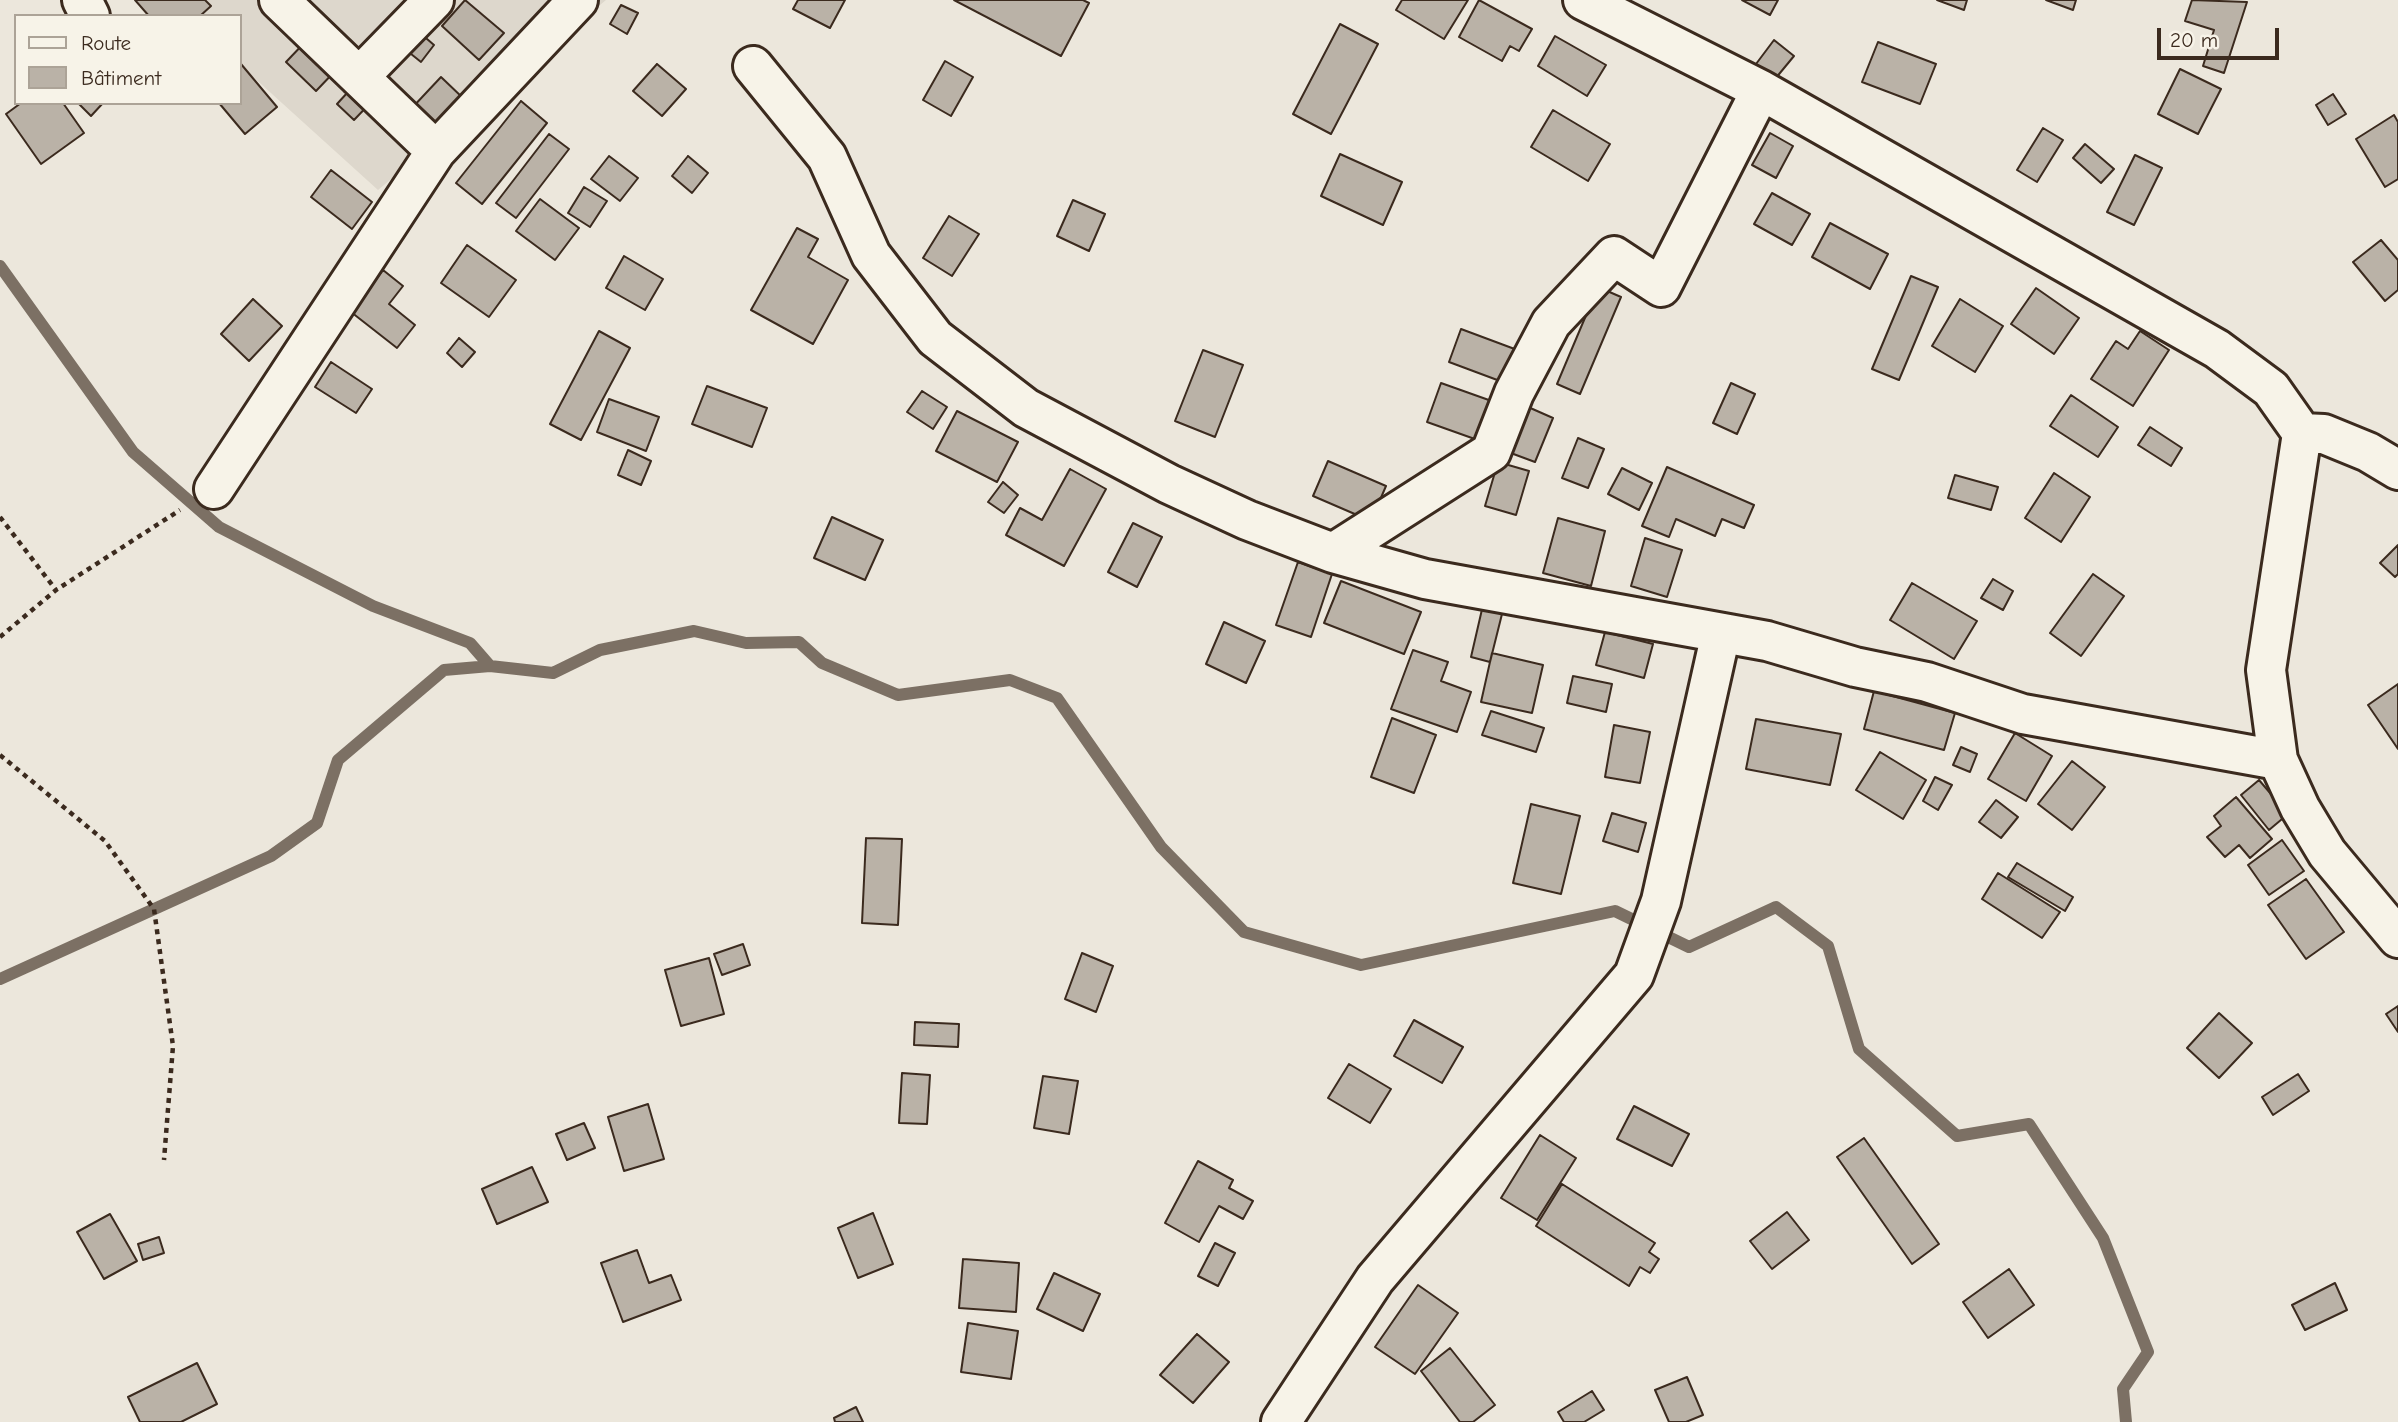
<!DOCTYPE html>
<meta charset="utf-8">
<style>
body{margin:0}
#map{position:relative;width:2398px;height:1422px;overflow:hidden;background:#ece7dc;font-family:"Comic Neue",sans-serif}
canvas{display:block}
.legend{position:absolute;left:14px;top:14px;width:228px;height:91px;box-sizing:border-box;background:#f7f3e8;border:2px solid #aca397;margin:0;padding:9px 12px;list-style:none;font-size:21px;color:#3b2a1e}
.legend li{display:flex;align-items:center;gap:14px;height:35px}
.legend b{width:35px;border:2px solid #aca397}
.scale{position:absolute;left:2157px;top:28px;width:122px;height:32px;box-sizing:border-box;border:4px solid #3b2a1e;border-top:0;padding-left:9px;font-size:21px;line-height:24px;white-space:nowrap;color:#3b2a1e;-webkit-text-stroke:5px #f7f3e8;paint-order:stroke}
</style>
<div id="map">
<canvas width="2398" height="1422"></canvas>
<ul class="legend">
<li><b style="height:9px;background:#f7f3e8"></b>Route</li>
<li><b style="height:19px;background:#bab2a7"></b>Bâtiment</li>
</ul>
<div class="scale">20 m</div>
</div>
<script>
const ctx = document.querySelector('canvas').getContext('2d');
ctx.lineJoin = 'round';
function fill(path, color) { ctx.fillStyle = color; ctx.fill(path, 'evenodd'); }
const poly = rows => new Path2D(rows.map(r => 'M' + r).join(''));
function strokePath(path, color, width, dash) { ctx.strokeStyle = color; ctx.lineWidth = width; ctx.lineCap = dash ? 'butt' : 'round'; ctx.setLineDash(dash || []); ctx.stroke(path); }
fill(poly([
 [174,0,606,0,378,190,240,65,240,16,187,16]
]), '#ddd7cc');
strokePath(poly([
 [0,266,133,452,219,527,373,606,470,643,490,666],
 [0,979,271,856,317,823,338,760,444,670,490,666,553,673,600,650,694,631,746,643,799,642,822,663,898,695,1010,680,1057,698,1161,847,1244,932,1361,965,1615,911,1689,947,1776,907,1828,946,1859,1049,1957,1136,2029,1124,2103,1238,2148,1352,2123,1389,2126,1422]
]), '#7c7064', 12);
const building = poly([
 [135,0,205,0,211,6,200,16,149,16,135,0],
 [465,0,504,33,479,60,442,26,465,0],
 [798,0,845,0,830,28,793,9,798,0],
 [954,0,1083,0,1089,3,1061,56,954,0],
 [1402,0,1468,0,1444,39,1396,10,1402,0],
 [1479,0,1532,29,1519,51,1510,46,1502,61,1459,37,1479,0],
 [1742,0,1778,0,1770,15,1742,0],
 [1937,0,1967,0,1964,10,1937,0],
 [2046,0,2076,0,2073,10,2046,0],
 [2192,0,2247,2,2224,73,2203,66,2214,30,2185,21,2192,0],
 [621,5,638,13,627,34,610,24,621,5],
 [405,20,434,45,421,62,390,37,405,20],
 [1340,24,1378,44,1331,134,1293,114,1340,24],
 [1555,36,1606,65,1587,96,1538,66,1555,36],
 [307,40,337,69,316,91,286,62,307,40],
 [1774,40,1794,56,1775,79,1756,64,1774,40],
 [1878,42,1936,64,1920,104,1862,82,1878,42],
 [945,61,973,77,951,116,923,100,945,61],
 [241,64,277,107,245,134,219,103,240,103,241,64],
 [657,64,686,89,662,116,633,91,657,64],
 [2180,69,2221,89,2198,134,2158,114,2180,69],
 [441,77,464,99,433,131,410,110,441,77],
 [358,81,376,97,354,120,337,104,358,81],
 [2333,94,2346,114,2328,125,2316,105,2333,94],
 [521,101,547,123,482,204,456,183,521,101],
 [21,103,63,103,84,133,41,164,6,114,21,103],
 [78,103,103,103,91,116,78,103],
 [1553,110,1610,144,1588,181,1531,147,1553,110],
 [2394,115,2398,122,2398,179,2385,187,2356,139,2394,115],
 [2043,128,2063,140,2037,182,2017,170,2043,128],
 [1770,133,1793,146,1776,178,1752,165,1770,133],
 [549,134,569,149,516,218,496,203,549,134],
 [2085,144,2114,169,2101,183,2073,158,2085,144],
 [1340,154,1402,182,1383,225,1321,196,1340,154],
 [2135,155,2162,168,2134,225,2107,212,2135,155],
 [609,156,638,178,620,201,591,179,609,156],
 [688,156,708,173,692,193,672,176,688,156],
 [331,170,372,202,352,229,311,197,331,170],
 [584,187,607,201,590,227,568,213,584,187],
 [1772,193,1810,214,1792,245,1754,224,1772,193],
 [540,199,579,228,555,260,516,231,540,199],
 [1073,200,1105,214,1089,251,1057,236,1073,200],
 [949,216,979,234,952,276,923,258,949,216],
 [1830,223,1888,254,1870,289,1812,257,1830,223],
 [797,228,818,239,808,257,848,280,813,344,751,310,797,228],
 [2381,240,2398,260,2398,290,2385,301,2353,262,2381,240],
 [467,245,516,280,489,317,441,283,467,245],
 [624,256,663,279,645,310,606,288,624,256],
 [383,270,403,286,389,304,415,325,397,348,351,312,383,270],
 [1911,276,1938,287,1899,380,1872,369,1911,276],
 [1598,287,1621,297,1580,394,1557,384,1598,287],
 [2036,288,2079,318,2054,354,2011,324,2036,288],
 [253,299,282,326,249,361,221,334,253,299],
 [1960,299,2003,326,1975,372,1932,346,1960,299],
 [1461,329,1520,351,1508,384,1449,362,1461,329],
 [599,331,630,348,581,440,550,424,599,331],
 [2140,331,2169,350,2133,406,2091,379,2116,341,2128,349,2140,331],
 [459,338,475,352,462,367,447,353,459,338],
 [1203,350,1243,365,1215,437,1175,421,1203,350],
 [331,362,372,389,356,413,315,387,331,362],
 [1441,383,1500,404,1486,443,1427,422,1441,383],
 [1731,383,1755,394,1737,434,1713,423,1731,383],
 [707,386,767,408,752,447,692,424,707,386],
 [922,391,947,407,933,429,907,412,922,391],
 [2071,395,2118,427,2098,457,2050,426,2071,395],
 [609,399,659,417,646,451,597,432,609,399],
 [1519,403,1553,418,1535,462,1500,449,1519,403],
 [957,411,1018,442,997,482,936,451,957,411],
 [2150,427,2182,448,2171,466,2138,445,2150,427],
 [1578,438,1604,449,1588,488,1562,478,1578,438],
 [628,450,651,461,641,485,618,475,628,450],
 [1328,461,1386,486,1371,521,1313,496,1328,461],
 [1498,462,1529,471,1516,515,1485,506,1498,462],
 [1667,467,1754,505,1744,528,1722,519,1715,536,1676,519,1669,537,1642,526,1667,467],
 [1622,468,1652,483,1639,510,1608,494,1622,468],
 [1070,469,1106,489,1064,566,1006,535,1020,508,1042,520,1070,469],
 [2054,473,2090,497,2061,542,2025,518,2054,473],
 [1955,475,1998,487,1991,510,1948,498,1955,475],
 [1003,482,1018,495,1004,513,988,502,1003,482],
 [832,517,883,540,865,580,814,558,832,517],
 [1558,518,1605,531,1591,586,1543,573,1558,518],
 [1133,523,1162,537,1137,587,1108,572,1133,523],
 [1645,538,1682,550,1667,597,1631,586,1645,538],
 [2398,545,2398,574,2395,577,2380,563,2398,545],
 [1298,562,1332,574,1311,637,1276,625,1298,562],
 [2093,574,2124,596,2081,656,2050,633,2093,574],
 [1993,579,2013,591,2003,610,1981,598,1993,579],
 [1341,581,1421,612,1404,654,1324,623,1341,581],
 [1912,583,1977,621,1954,659,1890,620,1912,583],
 [1483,605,1503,610,1490,662,1471,657,1483,605],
 [1224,622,1265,641,1246,683,1206,664,1224,622],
 [1605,632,1653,644,1644,678,1596,665,1605,632],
 [1413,650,1448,662,1441,681,1471,692,1457,732,1391,709,1413,650],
 [1492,653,1543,665,1532,713,1481,702,1492,653],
 [1573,676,1612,684,1606,712,1567,703,1573,676],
 [2398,684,2398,749,2368,705,2398,684],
 [1874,691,1955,713,1944,750,1864,729,1874,691],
 [1491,711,1544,728,1536,752,1482,735,1491,711],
 [1392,718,1436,735,1414,793,1371,777,1392,718],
 [1756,719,1841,734,1830,785,1746,769,1756,719],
 [1614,725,1650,732,1640,783,1605,777,1614,725],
 [2015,733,2052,756,2026,801,1988,779,2015,733],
 [1961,747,1977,754,1970,772,1953,765,1961,747],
 [1880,752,1926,780,1903,819,1856,790,1880,752],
 [2072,761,2105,787,2072,830,2038,804,2072,761],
 [1935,777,1952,785,1938,810,1923,801,1935,777],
 [2259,780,2288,814,2269,830,2241,795,2259,780],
 [2236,797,2272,839,2250,858,2239,845,2225,857,2207,837,2221,826,2214,816,2236,797],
 [1996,800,2018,817,2001,838,1979,822,1996,800],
 [1531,804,1580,816,1561,894,1513,883,1531,804],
 [1612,813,1646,823,1638,852,1603,841,1612,813],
 [866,838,902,839,898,925,862,923,866,838],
 [2282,840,2304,871,2269,895,2248,865,2282,840],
 [2017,863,2073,897,2065,911,2008,877,2017,863],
 [1998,873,2060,912,2042,938,1982,899,1998,873],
 [2306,879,2344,932,2306,959,2268,905,2306,879],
 [743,944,750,965,722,975,714,954,743,944],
 [1082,953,1113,966,1096,1012,1065,999,1082,953],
 [709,958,724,1014,681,1026,665,970,709,958],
 [2398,1006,2398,1032,2386,1014,2398,1006],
 [2219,1013,2252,1043,2219,1078,2187,1048,2219,1013],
 [1414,1020,1463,1047,1442,1083,1394,1056,1414,1020],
 [915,1022,959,1024,958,1047,914,1045,915,1022],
 [1349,1064,1391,1089,1370,1123,1328,1098,1349,1064],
 [902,1073,930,1075,927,1124,899,1123,902,1073],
 [2298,1074,2309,1091,2273,1115,2262,1097,2298,1074],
 [1043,1076,1078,1081,1069,1134,1034,1128,1043,1076],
 [648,1104,664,1159,624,1171,608,1117,648,1104],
 [1634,1106,1689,1134,1672,1166,1617,1139,1634,1106],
 [584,1123,595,1148,567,1160,556,1134,584,1123],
 [1540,1135,1576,1158,1537,1220,1501,1198,1540,1135],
 [1864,1138,1939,1244,1912,1264,1837,1157,1864,1138],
 [1198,1161,1233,1180,1229,1188,1253,1201,1243,1219,1219,1206,1199,1242,1165,1223,1198,1161],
 [532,1167,548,1202,497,1224,482,1189,532,1167],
 [1562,1184,1655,1243,1649,1252,1659,1259,1650,1273,1640,1267,1629,1286,1536,1226,1562,1184],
 [1787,1212,1809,1240,1772,1269,1750,1241,1787,1212],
 [873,1213,893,1264,858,1278,838,1228,873,1213],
 [110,1214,137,1261,104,1279,77,1232,110,1214],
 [159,1237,164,1253,143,1260,138,1244,159,1237],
 [1215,1243,1235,1253,1218,1286,1198,1276,1215,1243],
 [637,1250,649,1283,671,1275,681,1300,623,1322,601,1263,637,1250],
 [963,1259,1019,1263,1016,1312,959,1308,963,1259],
 [2009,1269,2034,1305,1988,1338,1963,1302,2009,1269],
 [1054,1273,1100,1294,1083,1331,1037,1309,1054,1273],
 [2335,1283,2347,1310,2305,1330,2292,1305,2335,1283],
 [1418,1285,1458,1313,1415,1374,1375,1347,1418,1285],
 [968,1323,1018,1331,1011,1379,961,1372,968,1323],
 [1197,1334,1229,1362,1193,1403,1160,1375,1197,1334],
 [1450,1348,1495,1405,1473,1422,1460,1422,1421,1371,1450,1348],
 [197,1363,217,1404,181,1422,140,1422,128,1397,197,1363],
 [1687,1377,1703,1415,1686,1422,1669,1422,1655,1390,1687,1377],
 [1592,1391,1604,1410,1584,1422,1564,1422,1558,1412,1592,1391],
 [856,1407,863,1422,835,1422,834,1418,856,1407]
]);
fill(building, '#bab2a7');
strokePath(building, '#3b2a1e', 2);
const minor = poly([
 [82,0,90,16],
 [279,0,436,151],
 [1583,0,1761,90,2217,349,2271,389,2302,433,2266,670,2278,760,2300,808,2327,853,2398,938],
 [753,66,827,157,871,255,935,338,1026,408,1169,484,1247,520,1333,553,1425,579,1767,641,1855,667,1927,682,2023,714,2278,760],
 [359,77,434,0],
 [2302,433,2324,434,2368,452,2398,470],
 [214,489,436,151,578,0],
 [1333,553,1491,452,1514,393,1551,323,1614,256,1661,287,1761,90],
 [1281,1422,1375,1279,1634,975,1661,901,1721,633]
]);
strokePath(minor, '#3b2a1e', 44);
strokePath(poly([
 [0,517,56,590],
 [0,637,56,590,180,510],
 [0,755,105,841,154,909,173,1046,164,1160]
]), '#3b2a1e', 4.5, [5, 5]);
strokePath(minor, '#f7f3e8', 38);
</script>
